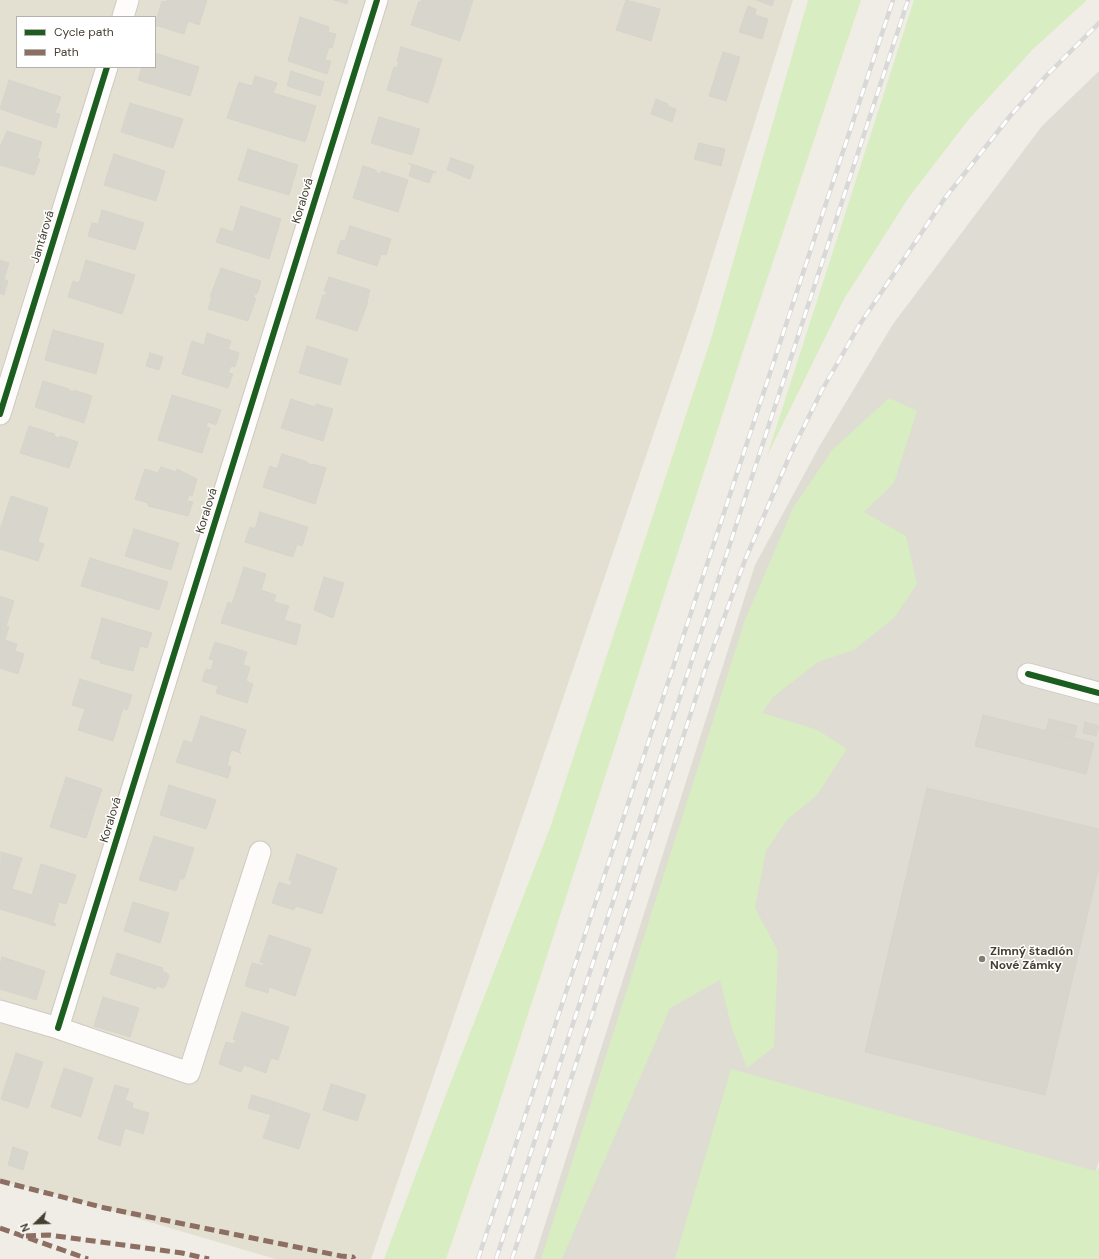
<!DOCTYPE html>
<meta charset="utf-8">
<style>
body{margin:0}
#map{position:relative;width:1099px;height:1259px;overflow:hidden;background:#efede5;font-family:"DM Sans",sans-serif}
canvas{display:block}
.legend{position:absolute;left:16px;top:16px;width:140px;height:52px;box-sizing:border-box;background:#fff;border:1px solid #b5b2ad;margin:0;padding:5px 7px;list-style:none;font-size:12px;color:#453f31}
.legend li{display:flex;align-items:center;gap:8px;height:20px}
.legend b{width:20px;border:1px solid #b5b2ad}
.north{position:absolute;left:16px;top:1203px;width:40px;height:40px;-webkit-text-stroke:3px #fff;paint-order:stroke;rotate:247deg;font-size:11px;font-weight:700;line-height:16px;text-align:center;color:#453f31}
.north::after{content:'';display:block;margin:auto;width:14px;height:18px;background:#453f31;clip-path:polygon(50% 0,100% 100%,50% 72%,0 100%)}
</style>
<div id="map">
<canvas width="1099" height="1259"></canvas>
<ul class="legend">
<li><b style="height:5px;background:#1b5e20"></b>Cycle path</li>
<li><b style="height:5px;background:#8d6e63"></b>Path</li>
</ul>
<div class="north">N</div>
</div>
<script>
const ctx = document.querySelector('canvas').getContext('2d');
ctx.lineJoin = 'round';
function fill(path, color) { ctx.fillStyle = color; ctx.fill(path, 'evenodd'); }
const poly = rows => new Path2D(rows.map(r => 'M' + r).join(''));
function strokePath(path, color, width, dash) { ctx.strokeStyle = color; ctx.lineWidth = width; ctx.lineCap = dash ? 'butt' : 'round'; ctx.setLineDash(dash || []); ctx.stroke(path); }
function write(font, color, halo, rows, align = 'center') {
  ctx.font = font + ' "DM Sans",sans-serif'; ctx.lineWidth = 3; ctx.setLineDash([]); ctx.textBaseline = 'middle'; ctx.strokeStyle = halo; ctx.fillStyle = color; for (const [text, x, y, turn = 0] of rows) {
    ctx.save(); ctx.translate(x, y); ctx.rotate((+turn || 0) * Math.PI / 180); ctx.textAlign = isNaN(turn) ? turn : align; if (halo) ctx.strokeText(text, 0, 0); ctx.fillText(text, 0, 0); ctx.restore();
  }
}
fill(poly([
 [0,0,793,0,695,313,371,1259,275,1259,65,1197,0,1181],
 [17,17,155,17,155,67,17,67]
]), '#e4e0d1');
fill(poly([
 [1099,71,1099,1161,1067,1259,534,1259,755,565,819,447,893,324,1042,126]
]), '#dfdcd3');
fill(poly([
 [808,0,861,0,745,345,495,1116,446,1259,384,1259,445,1097,550,828,711,339],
 [914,0,1087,0,1033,49,969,119,909,197,844,299,767,456],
 [889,398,917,411,894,483,864,512,906,536,917,584,894,618,854,650,818,662,773,697,762,713,818,730,847,749,817,795,787,820,766,851,755,908,778,951,774,1047,747,1068,732,1029,720,980,670,1008,562,1259,541,1259,745,620,793,508,832,450],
 [731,1069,1095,1171,1099,1168,1099,1259,675,1259]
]), '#d8edc1');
const building = poly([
 [167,0,207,0,199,25,188,21,184,34,155,25,162,1,166,2,167,0],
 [334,0,348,0,347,4,334,0],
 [422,0,473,0,460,41,411,25,419,1,421,2,422,0],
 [626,0,660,9,651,41,616,30,626,0],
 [756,0,774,0,772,6,756,0],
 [748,6,756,9,755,15,768,19,762,39,739,32,748,6],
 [300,17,329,27,328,32,336,34,332,48,329,47,325,60,331,61,327,74,288,61,300,17],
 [401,47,442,59,428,103,387,90,394,67,397,68,399,62,397,61,401,47],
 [723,52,740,57,726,101,709,96,723,52],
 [155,53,199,67,190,96,138,80,142,67,155,67,155,53],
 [291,71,324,82,320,96,287,86,291,71],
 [255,76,277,83,273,93,316,106,305,142,227,118,239,82,252,86,255,76],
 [9,80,61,97,55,113,60,114,56,128,0,109,9,80],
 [656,99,668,104,667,106,676,109,672,122,651,114,656,99],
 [130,103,183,119,173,148,121,132,130,103],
 [379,117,420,129,412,155,371,143,379,117],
 [7,131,42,142,37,158,40,159,34,175,0,165,0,147,7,131],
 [699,143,725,149,721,166,694,159,699,143],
 [248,149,298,165,289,195,238,180,248,149],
 [114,154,165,171,156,201,104,185,114,154],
 [451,158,474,166,470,179,447,170,451,158],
 [408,163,436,172,436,173,433,172,429,183,409,176,412,165,408,163],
 [363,166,376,170,376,172,381,174,381,171,408,180,398,212,353,198,363,166],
 [241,206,281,219,269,259,216,242,221,228,233,232,241,206],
 [102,210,144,223,135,250,88,236,92,223,98,224,102,210],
 [350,226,391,239,386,255,381,254,377,266,337,253,341,240,345,241,350,226],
 [0,260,9,263,4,279,8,281,4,295,0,293,0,260],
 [86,260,135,275,122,314,68,297,73,281,79,283,86,260],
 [221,268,261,281,257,294,255,294,253,298,256,298,248,321,208,309,212,297,210,297,221,268],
 [329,277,370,290,367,302,368,302,357,331,316,318,323,295,326,295,327,292,324,291,329,277],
 [53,330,104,344,96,374,45,360,53,330],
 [207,333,231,341,228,349,239,353,235,367,231,366,228,373,233,374,228,388,182,374,192,341,204,345,207,333],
 [307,346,348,359,340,385,299,373,307,346],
 [150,353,163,357,159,370,146,366,150,353],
 [43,381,69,389,68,390,74,392,74,390,92,396,84,423,35,407,43,381],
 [172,395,221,410,216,425,208,422,206,427,210,428,202,453,158,440,172,395],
 [291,399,315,407,316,404,333,409,323,441,281,428,291,399],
 [29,426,55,434,54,436,59,438,60,436,78,442,69,468,20,453,29,426],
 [282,454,305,461,311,465,313,464,326,468,315,504,263,487,270,466,277,469,282,454],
 [161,467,176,472,177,469,197,479,192,496,189,495,187,501,193,502,188,516,148,506,148,503,135,499,145,469,158,473,161,467],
 [11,496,48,508,38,542,44,544,38,561,0,549,0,529,11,496],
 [260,512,308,527,302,546,297,544,293,557,245,542,250,527,255,529,260,512],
 [134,529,179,543,171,570,125,556,134,529],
 [90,558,168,582,159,610,81,586,90,558],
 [244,567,266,574,261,590,276,595,274,602,289,606,284,620,301,625,296,645,221,623,228,602,232,604,244,567],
 [324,577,344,583,333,618,314,610,324,577],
 [0,596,14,601,6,626,9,626,5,640,17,644,15,651,24,654,18,674,0,668,0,596],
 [102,618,152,633,147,648,140,646,133,671,100,663,101,661,91,658,102,618],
 [215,642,247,652,243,665,250,667,246,681,253,684,247,703,216,693,218,686,202,681,206,669,211,670,214,660,209,659,215,642],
 [80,679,132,695,127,710,123,708,113,741,78,730,85,709,72,705,80,679],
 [983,715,1094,743,1086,774,975,746,983,715],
 [201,716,246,730,239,752,241,753,231,750,227,765,231,767,228,778,176,762,184,740,192,743,201,716],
 [1049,719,1077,726,1074,738,1046,731,1049,719],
 [1085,722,1099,726,1096,736,1083,733,1085,722],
 [66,777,102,789,94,813,58,802,66,777],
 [169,785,216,800,206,829,160,815,169,785],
 [927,788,1099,829,1099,866,1045,1095,865,1052,927,788],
 [58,802,94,813,86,838,50,827,58,802],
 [154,836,194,848,184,879,180,879,176,891,139,880,154,836],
 [1,852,22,858,12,889,32,895,41,864,76,875,66,904,59,902,53,923,56,924,55,926,0,909,1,852],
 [297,854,337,868,322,914,296,906,294,910,272,903,279,882,290,886,292,882,289,880,297,854],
 [133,902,169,913,160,943,124,931,133,902],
 [269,935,311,949,295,996,269,987,268,993,245,986,252,963,263,966,264,963,260,962,269,935],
 [117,953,163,968,162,971,167,973,169,976,166,985,163,988,157,986,156,989,110,974,117,953],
 [2,957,45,971,36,1000,0,989,0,965,2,957],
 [103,997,139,1008,130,1037,94,1026,103,997],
 [242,1012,289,1027,278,1060,271,1058,266,1073,244,1065,241,1072,219,1064,226,1042,234,1044,236,1040,233,1039,242,1012],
 [16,1053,43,1062,28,1108,1,1099,16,1053],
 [64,1068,93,1078,81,1117,51,1107,64,1068],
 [331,1084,366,1095,357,1121,323,1110,331,1084],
 [115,1085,129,1089,125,1100,133,1103,132,1108,149,1113,143,1134,125,1128,120,1146,98,1139,115,1085],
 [252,1095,275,1102,271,1115,248,1108,252,1095],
 [275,1102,310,1114,299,1149,263,1138,275,1102],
 [13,1147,28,1152,23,1170,8,1165,13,1147]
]);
fill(building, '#d8d5cd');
strokePath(building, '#d7d4cb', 1);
const minor = poly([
 [123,17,128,0],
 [0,414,107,67],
 [1028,674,1099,693],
 [0,1011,58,1028,189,1073,260,852],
 [58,1028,377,0]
]);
strokePath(minor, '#cdcac3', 23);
strokePath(minor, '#fdfcfb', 21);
const rail = poly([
 [478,1259,893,0],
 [496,1259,908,0],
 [512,1259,705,670,745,560,790,455,822,390,860,324,945,198,1011,115,1046,76,1099,23]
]);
strokePath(rail, '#d8d8d7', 4.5);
strokePath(rail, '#fff', 3, [9]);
strokePath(poly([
 [0,1181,105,1208,341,1256,353,1257,354,1259],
 [0,1228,88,1259],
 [26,1236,49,1235,182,1253,209,1259]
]), '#8d6e63', 5, [10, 5]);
strokePath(poly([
 [0,414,107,67],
 [1028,674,1099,693],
 [58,1028,377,0]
]), '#1b5e20', 6);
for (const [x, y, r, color] of [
 [982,959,4,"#807c70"]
]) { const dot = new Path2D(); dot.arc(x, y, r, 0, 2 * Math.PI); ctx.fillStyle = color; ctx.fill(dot); strokePath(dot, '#fff', 1.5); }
write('12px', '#453f31', '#fff', [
 ["Koralová",303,201,-73],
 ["Jantárová",43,237,-73],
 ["Koralová",207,511,-73],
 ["Koralová",111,820,-73]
]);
write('bold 12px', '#453f31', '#fff', [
 ["Zimný štadión",990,952],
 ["Nové Zámky",990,966]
], 'left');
</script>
